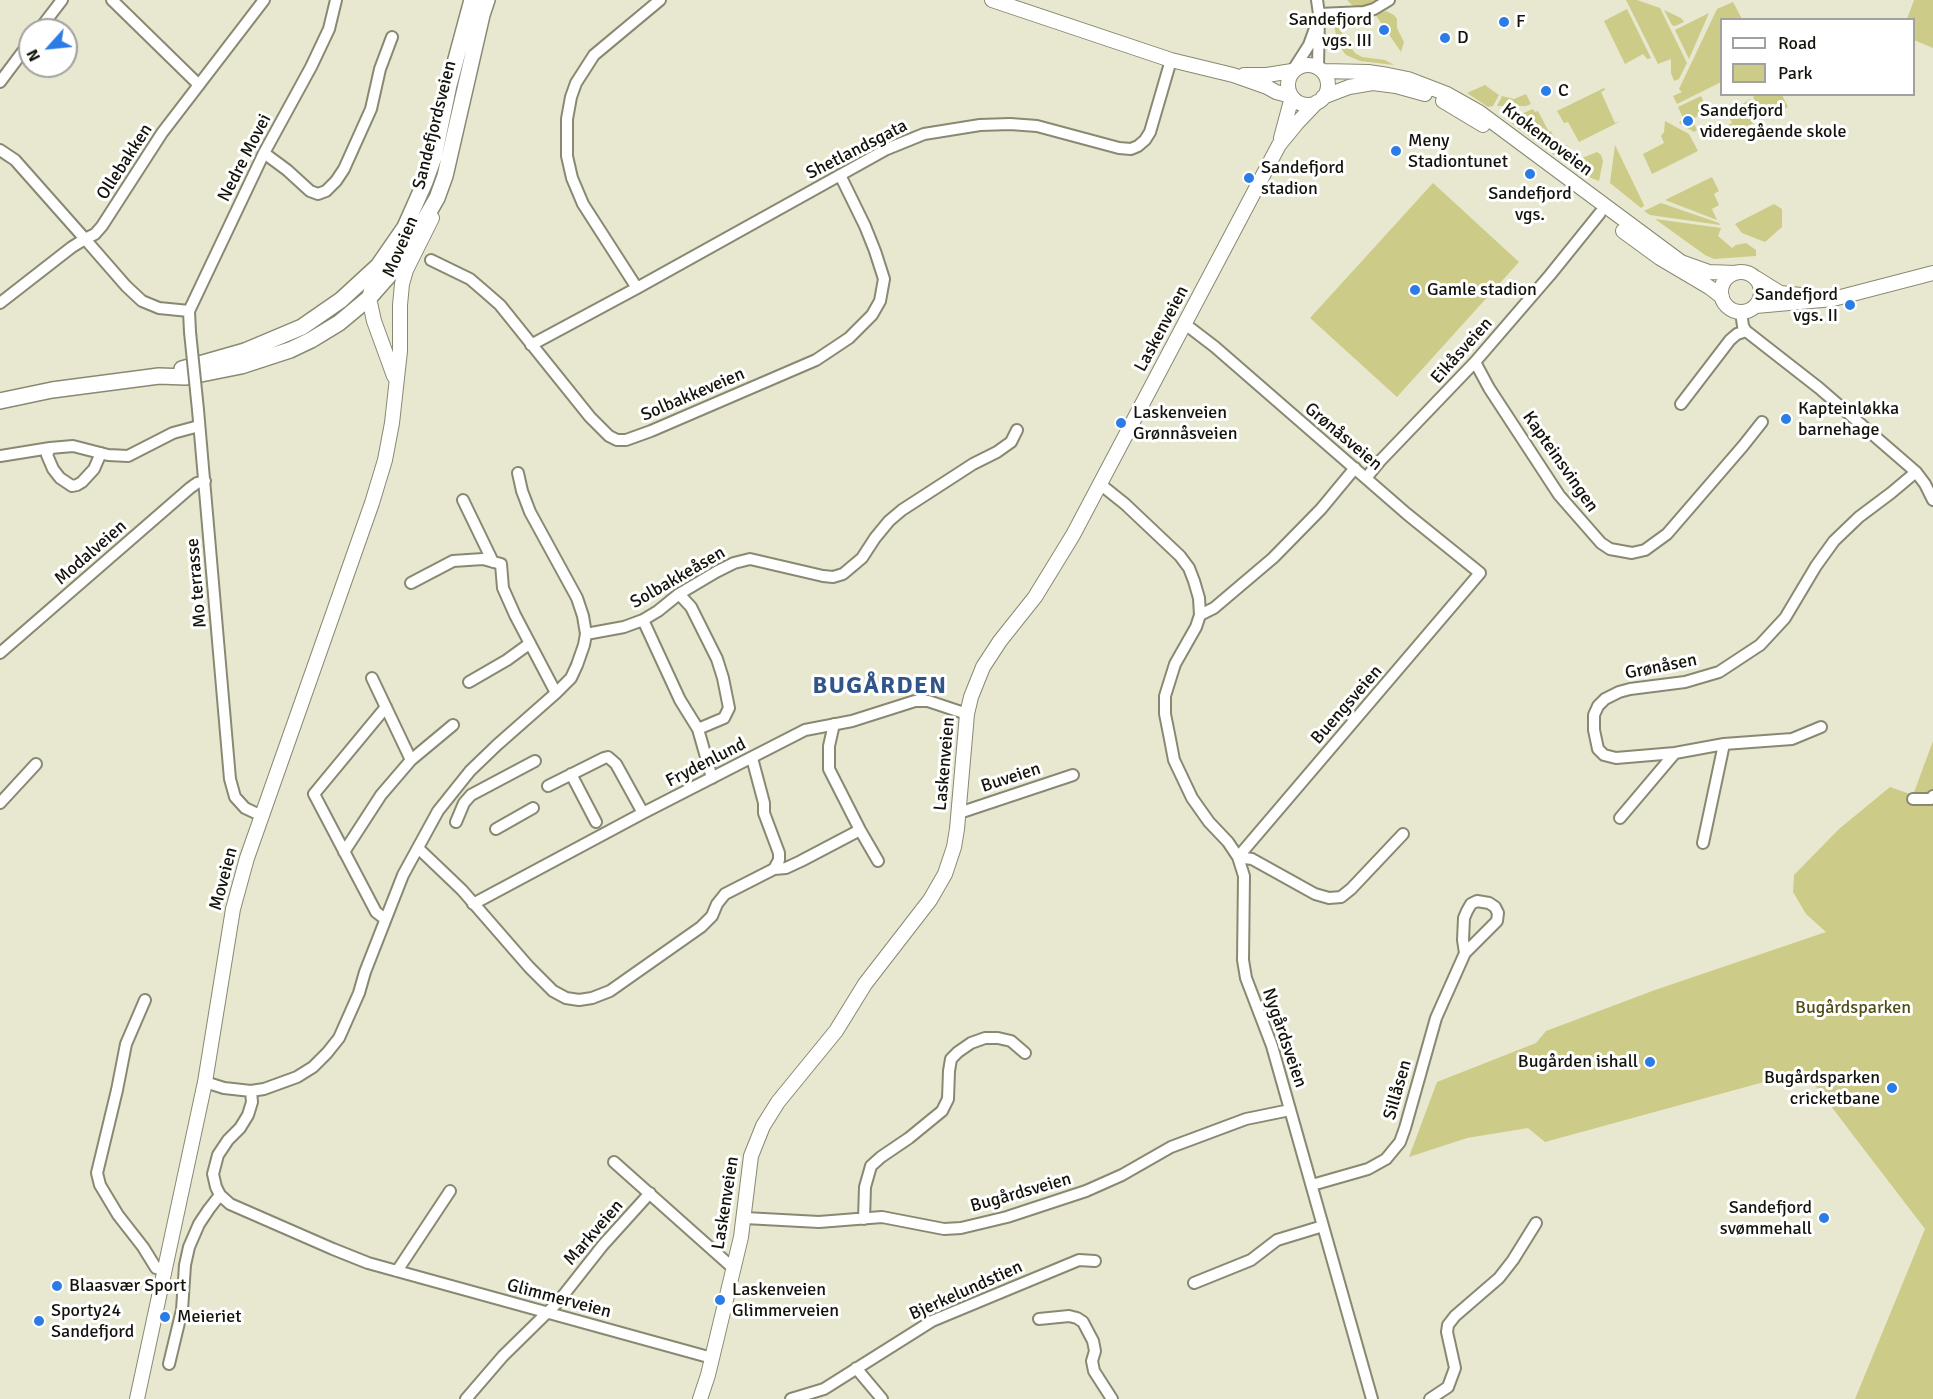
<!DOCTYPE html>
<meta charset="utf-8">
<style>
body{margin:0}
#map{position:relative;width:1933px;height:1399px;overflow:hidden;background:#e8e8d0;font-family:Signika,sans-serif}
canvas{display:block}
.legend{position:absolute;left:1720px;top:18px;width:195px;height:78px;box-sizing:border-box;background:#fff;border:2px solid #a1a19e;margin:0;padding:8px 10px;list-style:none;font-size:18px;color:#14140c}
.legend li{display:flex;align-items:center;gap:12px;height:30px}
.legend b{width:30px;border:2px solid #a1a19e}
.north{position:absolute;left:18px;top:18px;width:60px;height:60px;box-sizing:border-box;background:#fff;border:2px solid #a1a19e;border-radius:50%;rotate:243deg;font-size:16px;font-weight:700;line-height:24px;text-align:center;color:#14140c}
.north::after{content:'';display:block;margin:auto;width:21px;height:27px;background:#2c7ce7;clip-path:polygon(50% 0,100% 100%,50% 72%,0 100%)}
</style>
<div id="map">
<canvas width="1933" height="1399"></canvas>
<ul class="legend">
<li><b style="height:8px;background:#fff"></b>Road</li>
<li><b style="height:16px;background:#cccb87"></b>Park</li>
</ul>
<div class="north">N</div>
</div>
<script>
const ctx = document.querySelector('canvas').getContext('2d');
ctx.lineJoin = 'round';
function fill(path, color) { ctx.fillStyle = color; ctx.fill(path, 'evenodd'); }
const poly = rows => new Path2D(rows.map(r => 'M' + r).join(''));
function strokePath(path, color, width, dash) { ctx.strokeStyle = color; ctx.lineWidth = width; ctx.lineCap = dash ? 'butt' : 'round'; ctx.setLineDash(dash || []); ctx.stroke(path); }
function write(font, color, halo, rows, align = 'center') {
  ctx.font = font + ' Signika,sans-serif'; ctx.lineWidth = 6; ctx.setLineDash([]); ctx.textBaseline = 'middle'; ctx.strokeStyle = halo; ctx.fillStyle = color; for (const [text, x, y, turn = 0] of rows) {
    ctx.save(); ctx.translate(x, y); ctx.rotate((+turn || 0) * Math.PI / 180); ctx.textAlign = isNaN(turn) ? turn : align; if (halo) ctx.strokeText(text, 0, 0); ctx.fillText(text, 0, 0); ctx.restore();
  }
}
fill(poly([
 [1347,0,1377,0,1364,7,1357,7,1352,5],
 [1626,0,1637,0,1660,8,1687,63,1679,79,1674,81,1671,73,1671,59,1658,64],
 [1914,0,1933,0,1933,48,1914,40,1914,20,1907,19],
 [1733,2,1742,19,1722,20,1721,82,1677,104,1673,96,1682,92,1679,89,1717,9],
 [1627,9,1651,58,1647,59,1643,54,1625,64,1604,21],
 [1664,10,1681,18,1684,22,1675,26,1672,25],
 [1386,11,1394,15,1397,19,1397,28,1404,42,1401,52,1375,14],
 [1709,13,1689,59,1675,30],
 [1334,22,1339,24,1344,39,1355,53,1362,57,1385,60,1394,65,1360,61,1346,55,1337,43],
 [1485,85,1499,95,1493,106,1488,107,1467,93],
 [1604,88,1605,90,1601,92,1615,123,1621,121,1579,142,1568,122,1564,123,1557,111],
 [1526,94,1531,104,1526,106,1497,106,1502,96,1514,99],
 [1757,94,1782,95,1788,107,1764,118,1753,97],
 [1701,96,1708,111,1692,119,1697,130,1694,132,1679,123,1683,118,1678,107],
 [1750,99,1760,120,1732,134,1728,125,1732,123,1728,114],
 [1533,109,1535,112,1538,111,1549,132,1551,131,1560,149,1567,145,1569,147,1554,155,1507,120],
 [1665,121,1689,134,1698,151,1652,174,1643,154,1664,143,1661,136,1664,132],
 [1615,145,1643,203,1644,206,1641,208,1610,183],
 [1597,152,1601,155,1603,161,1599,181,1581,174,1582,158],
 [1712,177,1719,191,1714,194,1719,205,1712,209,1717,220,1665,200],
 [1433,183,1519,262,1397,397,1310,318],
 [1661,203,1719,223,1720,225,1650,215,1644,211],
 [1774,204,1782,209,1782,227,1765,242,1742,233,1735,224],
 [1655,219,1721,228,1718,236,1732,248,1736,245,1746,243,1756,250,1756,256,1714,259,1705,255],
 [1933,741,1933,1399,1855,1399,1925,1229,1804,1071,1545,1142,1528,1128,1467,1138,1409,1157,1437,1082,1536,1043,1546,1031,1655,990,1826,932,1806,914,1793,892,1794,875,1839,829,1890,787,1913,795]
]), '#cccb87');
const street = poly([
 [112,0,199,85],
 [1317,0,1319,14,1318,67],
 [1319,14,1364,12,1374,9,1389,0],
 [39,30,62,0],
 [1293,70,1309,45,1317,23],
 [0,82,30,42],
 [0,150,15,160,85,239,95,234,102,226,162,133,264,0],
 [264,153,287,170,310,191,318,194,326,191,336,181,344,169,371,109,380,69,392,37],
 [431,260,470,279,484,291,500,305,590,417,609,436,617,440,626,440,651,431,816,360,849,338,872,315,880,301,884,279,875,251,865,226,840,175],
 [637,288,583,204,572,178,567,156,567,119,571,97,576,83,594,55,660,0],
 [0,303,72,247,85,239,126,286,142,301,159,308,189,311],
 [1741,312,1743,326,1746,331,1819,388,1916,472,1925,484,1933,500],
 [1185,324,1215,347,1407,514,1480,573,1238,857],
 [190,332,189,311,264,153,311,67,329,29,336,0],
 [531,345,637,288,887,149,924,134,980,125,1010,124,1037,126,1119,148,1131,149,1138,146,1145,140,1150,132,1171,60],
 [1475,362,1489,388,1559,495,1601,543,1610,549,1632,553,1645,550,1667,534,1743,446,1762,422],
 [1681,404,1730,340,1737,334,1746,331],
 [198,410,230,779,235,797,245,808,262,816],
 [50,448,47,455,53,469,60,478,72,486,77,485,82,482,94,469,101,453],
 [0,456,50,448,73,446,108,455,128,456,173,433,199,426],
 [1366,478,1380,461,1475,362,1550,275,1600,213],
 [1100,484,1125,504,1180,556,1189,568,1194,581,1199,598,1200,615,1196,627,1175,664,1165,696,1165,714,1170,739,1174,760,1192,798,1209,822,1228,842,1238,857,1244,876,1243,960,1246,978,1272,1046,1372,1399],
 [463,500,493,562],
 [411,583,453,561,483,559,501,564,503,588,515,615,556,693],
 [679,594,691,607,717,659,723,678,729,708,724,718,698,729],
 [1200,615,1214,608,1273,558,1321,509,1355,468],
 [643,620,680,700,698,729,712,778],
 [586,634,624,627,643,620,658,611,679,594,716,572,734,563,750,559,823,576,833,577,843,574,862,558,875,538,889,521,902,510,973,464,997,452,1011,442,1017,430],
 [0,653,190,488,197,483,205,481],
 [372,678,411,760],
 [469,682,507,660,529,644],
 [834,724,829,746,829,769,860,830,878,861],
 [1821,727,1792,739,1724,744,1675,753,1616,758,1604,755,1598,749,1594,730,1594,715,1598,706,1605,699,1619,692,1630,689,1685,682,1719,672,1760,645,1785,618,1816,566,1834,541,1859,517,1891,493,1916,472],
 [752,758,764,803,764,813,779,853,779,860,774,869],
 [571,774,596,822],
 [548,786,604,758,608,757,616,764,643,813],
 [1913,799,1931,799,1933,796],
 [0,803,36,764],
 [959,813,1073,775],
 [1620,818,1675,753],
 [456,822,464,803,471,795,535,761],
 [496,829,533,808],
 [1703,843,1724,744],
 [418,848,462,890,529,967,553,991,566,998,579,1000,592,998,610,991,701,927,712,916,717,904,725,894,774,869,786,868,801,861,860,830],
 [344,852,381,795,411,760,453,725],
 [1238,857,1252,859,1315,894,1329,898,1341,897,1351,889,1403,834],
 [473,904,643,813,805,730,852,721,915,701,928,701,967,714],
 [385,919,376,912,314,794,386,707],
 [145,1000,126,1044,117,1090,97,1173,100,1185,118,1215,143,1247,156,1268,165,1270],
 [205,1082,224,1088,251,1091,264,1089,297,1077,313,1067,327,1053,339,1038,359,993,365,972,403,875,438,811,470,771,497,745,556,693,571,678,577,665,584,645,586,634,583,616,577,598,530,512,522,491,518,473],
 [251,1091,252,1102,248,1115,240,1128,228,1140,218,1155,213,1174,216,1187,220,1195,230,1204,333,1249,368,1263,712,1358],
 [614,1162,733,1268],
 [1312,1185,1368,1169,1386,1159,1400,1142,1405,1128,1436,1018,1465,953,1497,921,1498,913,1495,907,1489,903,1477,901,1471,904,1467,911,1464,918,1463,940,1465,953],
 [745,1218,819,1222,882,1217,944,1229,961,1228,1007,1217,1086,1191,1122,1175,1171,1147,1246,1119,1290,1110],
 [864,1219,865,1187,871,1166,881,1157,909,1138,942,1111,948,1099,949,1071,951,1059,958,1052,971,1043,985,1038,998,1038,1011,1041,1025,1053],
 [397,1271,450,1191],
 [1194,1283,1251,1260,1277,1240,1323,1226],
 [1039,1319,1069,1316,1077,1318,1083,1322,1093,1341,1095,1351,1092,1361,1094,1371,1112,1399],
 [169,1364,182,1310,185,1265,189,1247,199,1224,209,1209,220,1195],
 [856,1368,882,1399],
 [466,1399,503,1356,558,1302,603,1245,650,1193],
 [791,1399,824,1389,932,1321,1079,1260,1095,1261],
 [1430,1399,1448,1387,1455,1368,1447,1332,1448,1325,1455,1316,1499,1278,1513,1260,1536,1223]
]);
const secondary = poly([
 [992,0,1171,60,1233,75,1267,87,1276,92,1291,96],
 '1288 85a20 20 0 1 1 40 0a20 20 0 1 1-40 0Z',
 [1323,71,1368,72,1388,75,1408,79,1447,94,1479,112,1681,262,1709,272,1735,273],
 [1244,75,1267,75,1292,71],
 [1323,97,1349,87,1373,83,1396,86,1425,94],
 [1443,101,1483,125],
 [1281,138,1292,97],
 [1623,231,1660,258,1709,287,1722,297],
 [378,266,369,298,374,321,394,376],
 '1721 292a20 20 0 1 1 40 0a20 20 0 1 1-40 0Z',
 [1756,278,1780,293,1801,295],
 [1756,306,1833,299,1933,273],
 [137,1399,205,1082,233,909,247,858,372,503,385,460,392,423,400,351,400,305,402,284,406,270,432,218],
 [700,1399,708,1375,741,1237,751,1156,763,1126,778,1102,836,1031,865,984,930,900,945,874,954,847,957,829,967,714,971,697,983,667,1000,641,1035,597,1073,535,1279,145,1297,123,1317,102]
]);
const primary = poly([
 [182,369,245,351,302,327,341,300,378,266,405,227,425,182,434,157,449,85,472,0],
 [0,401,52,390,159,376,186,377,241,366,290,350,311,340,339,323,369,298,399,264,437,198,445,176,482,15,487,0]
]);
strokePath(street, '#898973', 14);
strokePath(secondary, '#898973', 16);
strokePath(primary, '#898973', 18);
strokePath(street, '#fff', 10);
strokePath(secondary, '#fff', 14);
strokePath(primary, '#fff', 15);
const streetBridge = poly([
 [190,332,198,410]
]);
strokePath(streetBridge, '#898973', 14, []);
strokePath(streetBridge, '#fff', 10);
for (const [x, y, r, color] of [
 [1504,22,6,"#2c7ce7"],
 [1384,30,6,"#2c7ce7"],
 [1445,38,6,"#2c7ce7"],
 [1546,91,6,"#2c7ce7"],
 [1688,121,6,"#2c7ce7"],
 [1396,151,6,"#2c7ce7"],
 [1530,174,6,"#2c7ce7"],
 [1249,178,6,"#2c7ce7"],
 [1415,290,6,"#2c7ce7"],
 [1850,305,6,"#2c7ce7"],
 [1786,419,6,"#2c7ce7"],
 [1121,423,6,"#2c7ce7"],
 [1650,1062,6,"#2c7ce7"],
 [1892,1088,6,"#2c7ce7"],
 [1824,1218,6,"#2c7ce7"],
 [57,1286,6,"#2c7ce7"],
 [720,1300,6,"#2c7ce7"],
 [165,1317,6,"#2c7ce7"],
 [39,1321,6,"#2c7ce7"]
]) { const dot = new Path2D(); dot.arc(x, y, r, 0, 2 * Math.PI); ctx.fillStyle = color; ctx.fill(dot); strokePath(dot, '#fff', 2); }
write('18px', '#14140c', '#fff', [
 ["Sandefjord",1372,20,"right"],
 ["vgs. III",1372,41,"right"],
 ["F",1516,22],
 ["D",1457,38],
 ["C",1558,91],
 ["Sandefjord",1700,111],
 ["videregående skole",1700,132],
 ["Meny",1408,141],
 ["Stadiontunet",1408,162],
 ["Sandefjord",1261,168],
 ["stadion",1261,189],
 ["Sandefjord",1530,194,"center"],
 ["vgs.",1530,215,"center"],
 ["Gamle stadion",1427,290],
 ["Sandefjord",1838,295,"right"],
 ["vgs. II",1838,316,"right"],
 ["Kapteinløkka",1798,409],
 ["barnehage",1798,430],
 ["Laskenveien",1133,413],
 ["Grønnåsveien",1133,434],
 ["Bugården ishall",1638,1062,"right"],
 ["Bugårdsparken",1880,1078,"right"],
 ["cricketbane",1880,1099,"right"],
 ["Sandefjord",1812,1208,"right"],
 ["svømmehall",1812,1229,"right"],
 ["Blaasvær Sport",69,1286],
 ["Laskenveien",732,1290],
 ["Glimmerveien",732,1311],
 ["Sporty24",51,1311],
 ["Sandefjord",51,1332],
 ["Meieriet",177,1317]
], 'left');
write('18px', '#14140c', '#fff', [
 ["Sandefjordsveien",435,125,-76],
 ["Krokemoveien",1547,140,37],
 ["Shetlandsgata",857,150,-27],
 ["Nedre Movei",245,158,-63],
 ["Ollebakken",125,162,-57],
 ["Moveien",401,247,-67],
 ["Laskenveien",1162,329,-62],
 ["Eikåsveien",1462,351,-48],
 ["Solbakkeveien",693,395,-23],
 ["Grønåsveien",1343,437,40],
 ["Kapteinsvingen",1560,462,55],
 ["Modalveien",91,553,-41],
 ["Solbakkeåsen",678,578,-30],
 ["Mo terrasse",197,583,-95],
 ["Grønåsen",1661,667,-11],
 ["Buengsveien",1347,705,-49],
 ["Frydenlund",706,763,-27],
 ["Laskenveien",945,764,-85],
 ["Buveien",1011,778,-18],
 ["Moveien",224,879,-75],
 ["Nygårdsveien",1284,1038,71],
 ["Sillåsen",1398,1090,-74],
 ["Bugårdsveien",1021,1193,-16],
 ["Laskenveien",726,1203,-81],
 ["Markveien",594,1233,-49],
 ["Bjerkelundstien",966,1291,-24],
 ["Glimmerveien",559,1299,15]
]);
write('18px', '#504e15', '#fff', [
 ["Bugårdsparken",1853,1008]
]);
ctx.letterSpacing = '1.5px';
write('bold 24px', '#2f558b', '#fff', [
 ["BUGÅRDEN",880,687]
]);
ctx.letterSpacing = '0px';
</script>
